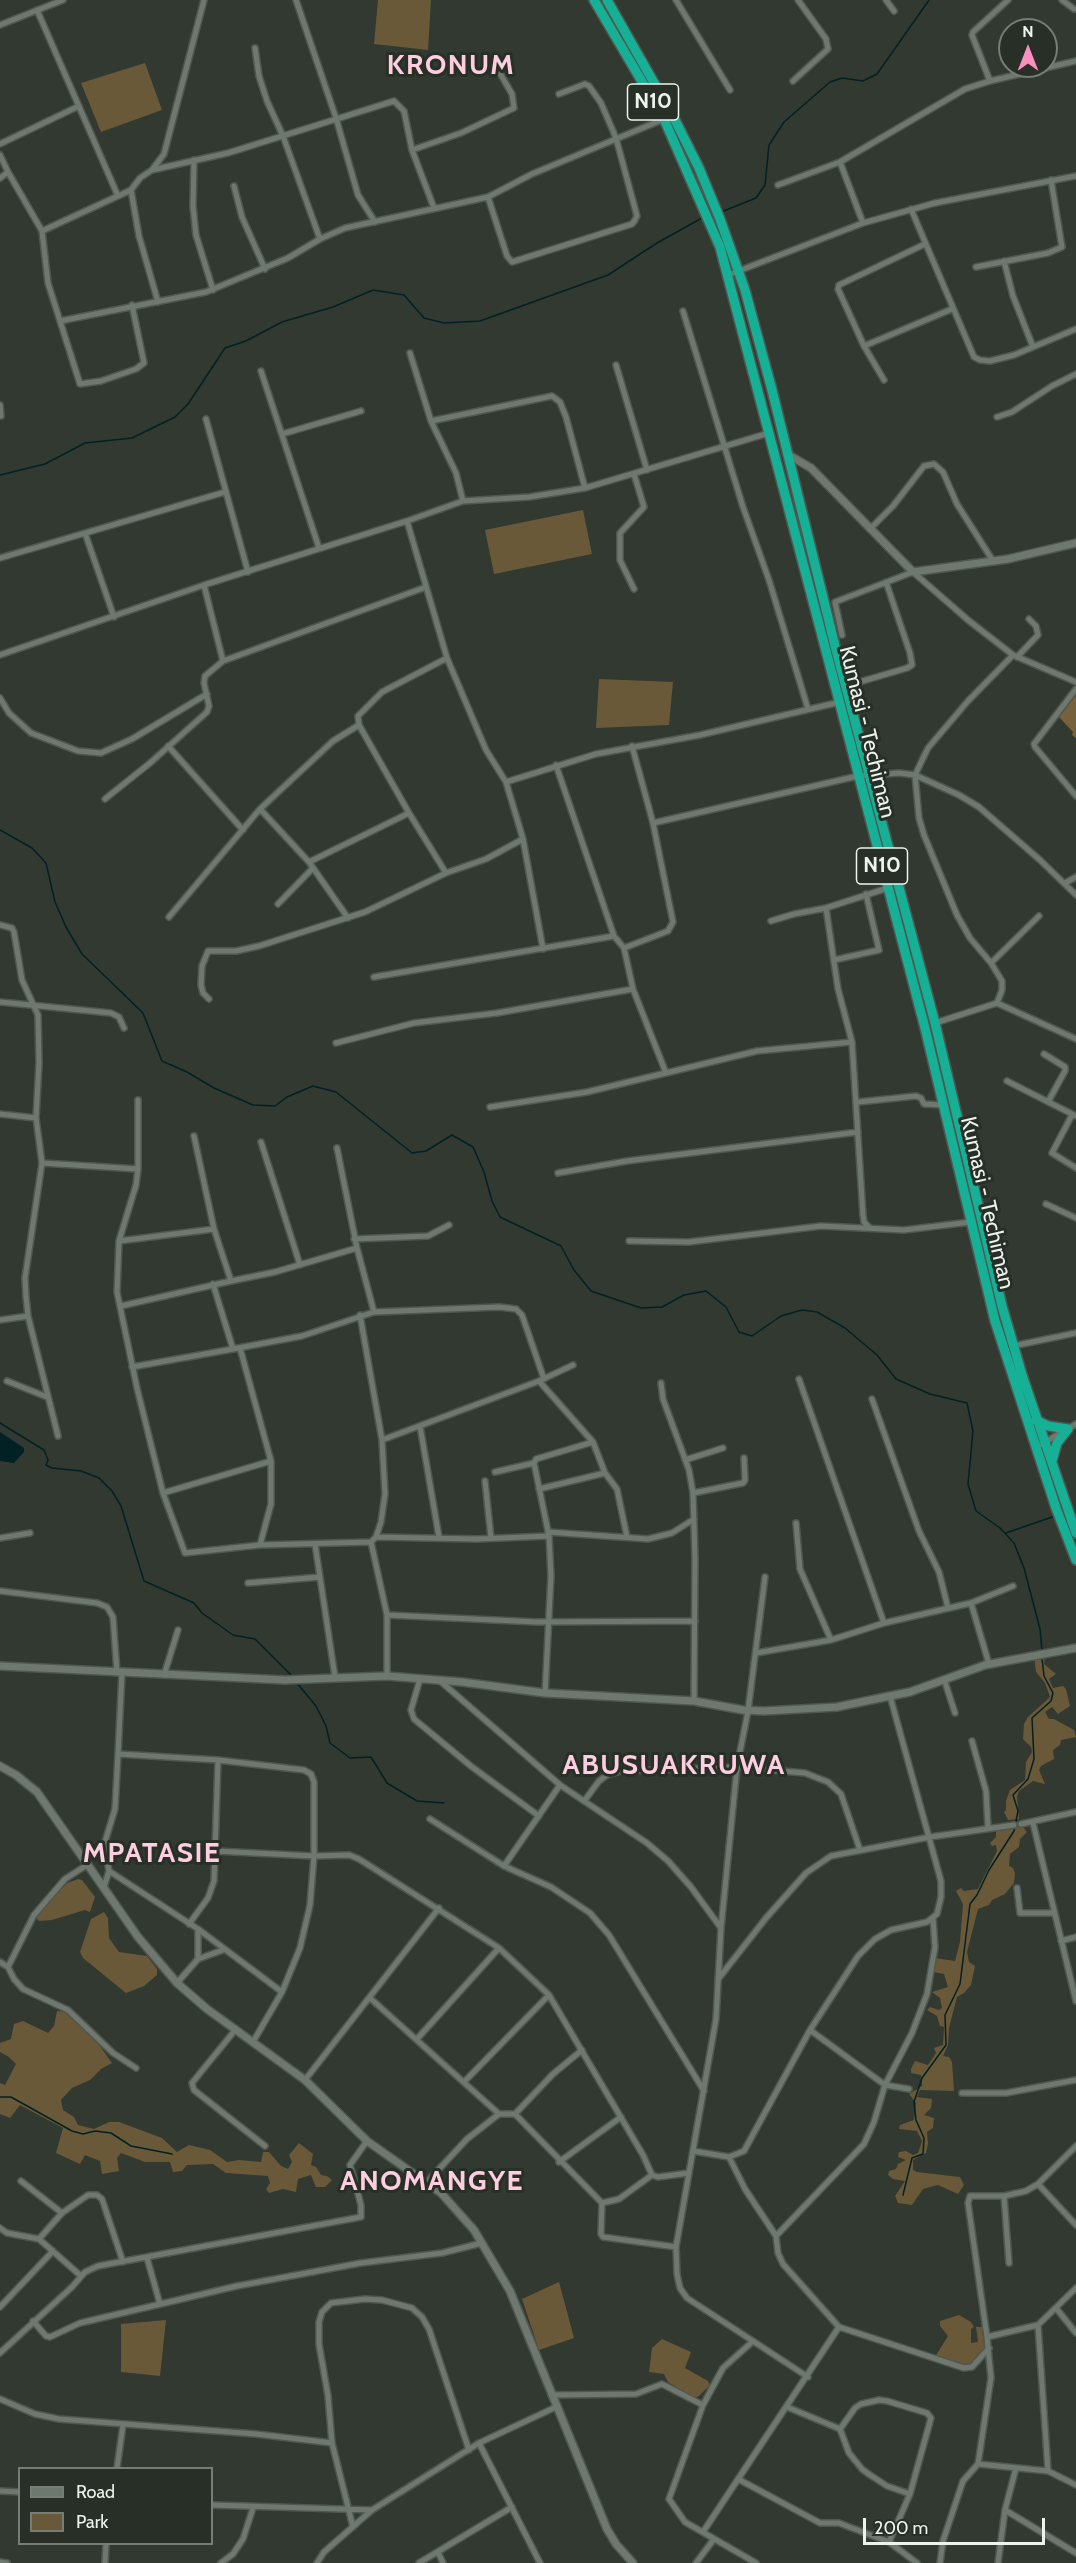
<!DOCTYPE html>
<style>
body{margin:0}
#map{position:relative;width:1076px;height:2563px;overflow:hidden;background:#313931;font-family:Cabin,sans-serif}
canvas{display:block}
.legend{position:absolute;left:18px;top:2467px;width:195px;height:78px;box-sizing:border-box;background:#272f27;border:2px solid #767d76;margin:0;padding:8px 10px;list-style:none;font-size:18px;color:#edf3ed}
.legend li{display:flex;align-items:center;gap:12px;height:30px}
.legend b{width:30px;border:2px solid #767d76}
.north{position:absolute;left:998px;top:18px;width:60px;height:60px;box-sizing:border-box;background:#272f27;border:2px solid #767d76;border-radius:50%;rotate:0deg;font-size:16px;font-weight:700;line-height:24px;text-align:center;color:#edf3ed}
.north::after{content:'';display:block;margin:auto;width:21px;height:27px;background:#fd8ec0;clip-path:polygon(50% 0,100% 100%,50% 72%,0 100%)}
.scale{position:absolute;left:863px;top:2518px;width:182px;height:27px;box-sizing:border-box;border:3px solid #edf3ed;border-top:0;padding-left:8px;font-size:18px;line-height:21px;white-space:nowrap;color:#edf3ed;-webkit-text-stroke:4px #272f27;paint-order:stroke}
</style>
<div id="map">
<canvas width="1076" height="2563"></canvas>
<ul class="legend">
<li><b style="height:8px;background:#6f786f"></b>Road</li>
<li><b style="height:16px;background:#695939"></b>Park</li>
</ul>
<div class="north">N</div>
<div class="scale">200 m</div>
</div>
<script>
const ctx = document.querySelector('canvas').getContext('2d');
ctx.lineJoin = 'round';
function fill(path, color) { ctx.fillStyle = color; ctx.fill(path, 'evenodd'); }
const poly = rows => new Path2D(rows.map(r => 'M' + r).join(''));
function strokePath(path, color, width, dash) { ctx.strokeStyle = color; ctx.lineWidth = width; ctx.lineCap = dash ? 'butt' : 'round'; ctx.setLineDash(dash || []); ctx.stroke(path); }
function write(font, color, halo, rows, align = 'center') {
  ctx.font = font + ' Cabin,sans-serif'; ctx.lineWidth = 6; ctx.setLineDash([]); ctx.textBaseline = 'middle'; ctx.strokeStyle = halo; ctx.fillStyle = color; for (const [text, x, y, turn = 0] of rows) {
    ctx.save(); ctx.translate(x, y); ctx.rotate((+turn || 0) * Math.PI / 180); ctx.textAlign = isNaN(turn) ? turn : align; if (halo) ctx.strokeText(text, 0, 0); ctx.fillText(text, 0, 0); ctx.restore();
  }
}
fill(poly([
 [378,0,431,0,428,50,374,44],
 [145,63,162,110,101,132,81,83],
 [583,510,592,554,494,574,485,530],
 [599,679,673,682,669,725,596,728],
 [1045,1656,1044,1664,1056,1674,1049,1679,1052,1686,1053,1688,1063,1686,1066,1689,1070,1706,1058,1714,1052,1707,1045,1712,1049,1719,1054,1719,1074,1730,1076,1737,1061,1740,1060,1745,1053,1750,1054,1759,1041,1766,1039,1770,1045,1784,1033,1781,1019,1791,1017,1797,1019,1819,1008,1820,1004,1812,1006,1810,1006,1801,1010,1790,1025,1780,1026,1762,1032,1752,1031,1747,1023,1739,1024,1724,1028,1717,1050,1697,1045,1683,1036,1672,1035,1665,1035,1659],
 [1000,1827,1023,1827,1027,1832,1020,1839,1019,1847,1010,1854,1009,1866,1013,1868,1015,1873,1014,1883,1005,1894,992,1900,989,1905,978,1909,967,1952,969,1962,975,1966,971,1985,964,1993,957,1997,949,2028,948,2045,943,2056,949,2057,952,2062,954,2091,920,2090,917,2097,932,2099,931,2108,924,2115,934,2118,933,2128,927,2132,928,2144,926,2153,913,2160,913,2170,917,2172,960,2177,964,2185,958,2194,938,2185,930,2187,923,2189,912,2205,898,2203,895,2196,905,2181,893,2179,888,2175,889,2171,896,2169,898,2164,906,2160,898,2157,899,2152,906,2151,913,2155,918,2153,922,2141,917,2131,899,2129,900,2125,914,2120,916,2103,909,2094,922,2086,921,2075,911,2073,911,2069,915,2061,928,2065,936,2053,934,2048,943,2045,944,2027,940,2026,937,2016,927,2010,930,2007,939,2010,942,2008,940,1998,932,1992,948,1987,944,1974,934,1972,935,1958,955,1961,960,1942,963,1904,956,1891,961,1888,964,1891,978,1889,997,1851,996,1845,992,1846,990,1843,996,1837,996,1828],
 [78,1879,82,1880,95,1897,90,1912,85,1910,52,1920,39,1921,35,1917,67,1883],
 [104,1912,108,1918,109,1938,119,1952,147,1956,157,1969,157,1975,144,1986,126,1993,83,1958,80,1952,91,1919],
 [57,2011,68,2012,92,2035,112,2063,101,2069,90,2080,72,2088,61,2100,63,2110,74,2117,78,2125,94,2129,109,2122,119,2122,162,2138,177,2152,189,2145,210,2150,227,2162,239,2160,261,2162,263,2152,269,2152,281,2166,288,2169,292,2162,289,2155,299,2143,313,2154,311,2165,316,2167,321,2175,327,2176,332,2180,325,2187,316,2187,311,2175,298,2179,296,2192,283,2189,269,2193,266,2189,270,2183,268,2176,226,2173,213,2164,187,2165,182,2171,173,2172,170,2162,145,2162,121,2153,117,2158,119,2171,102,2174,100,2161,85,2155,80,2164,56,2153,63,2128,20,2105,10,2118,0,2114,0,2083,5,2085,16,2064,9,2057,0,2052,0,2043,11,2039,14,2024,23,2021,48,2033,54,2026],
 [559,2282,574,2338,539,2350,522,2299],
 [959,2315,971,2322,974,2327,971,2329,971,2343,978,2342,976,2327,982,2327,985,2349,971,2365,957,2365,935,2357,948,2336,940,2326,940,2321],
 [166,2320,160,2376,121,2372,121,2324],
 [662,2339,691,2352,685,2368,708,2381,710,2385,699,2396,695,2398,689,2396,668,2382,664,2374,649,2372,652,2348]
]), '#695939');
fill(poly([
 [1076,693,1076,738,1072,735,1073,732,1058,716]
]), '#75623c');
fill(poly([
 [0,1432,24,1448,24,1452,14,1463,0,1461]
]), '#022124');
strokePath(poly([
 [721,212,756,198,765,185,769,145,784,122,830,82,842,78,863,81,877,74,929,0],
 [0,475,45,464,85,443,132,438,175,417,188,404,225,348,246,341,282,322,333,307,373,290,404,295,424,318,444,323,480,321,608,275,657,243,702,218],
 [0,830,32,848,46,863,55,902,66,927,82,954,143,1013,162,1061,187,1072,214,1088,253,1105,275,1106,287,1097,313,1086,336,1092,412,1153,426,1151,452,1135,473,1147,484,1172,492,1201,500,1217,561,1246,574,1270,591,1291,641,1308,662,1307,684,1295,706,1291,726,1307,739,1332,752,1336,781,1316,802,1310,817,1312,845,1328,877,1355,896,1379,930,1394,967,1403,973,1431,968,1484,976,1511,1000,1528,1014,1543,1024,1568,1040,1629,1042,1651],
 [0,1423,44,1450,48,1460,46,1465,52,1468,81,1471,99,1478,112,1491,121,1506,144,1581,194,1603,202,1613,233,1635,255,1639,292,1676],
 [1006,1533,1055,1516],
 [296,1682,316,1706,326,1726,330,1743,350,1758,371,1757,387,1783,417,1801,444,1803],
 [0,2097,11,2097,72,2131,83,2134,95,2131,111,2133,131,2146,172,2154],
 [903,2195,912,2158,923,2154,924,2138,916,2120,914,2102,922,2078,946,2045,945,2015,960,1984,970,1904,977,1895,989,1870,1014,1831,1018,1811,1013,1795,1028,1779,1034,1759,1032,1718,1051,1701,1053,1693,1044,1676,1042,1658]
]), '#022124', 1.5);
const minor = poly([
 [296,0,336,118,358,195,375,222],
 [676,0,730,90],
 [886,0,894,11],
 [1062,0,1074,9],
 [37,10,118,196],
 [0,25,63,0],
 [255,48,259,76,267,101,283,136,320,239],
 [793,81,828,49,826,39,798,0],
 [990,81,972,35,973,32,1008,0],
 [0,144,79,106],
 [412,150,461,133,514,108,512,94,497,68],
 [0,155,8,172,0,178],
 [194,160,193,206,196,235,213,290],
 [152,170,164,154,204,0],
 [8,172,42,231,48,283,80,384,101,381,136,369,144,363,132,305],
 [778,185,840,162],
 [234,186,242,217,265,269],
 [131,190,139,236,158,302],
 [488,197,507,256,512,262,632,224,635,220,637,216,616,138,601,103,589,86,585,84,559,94],
 [911,209,974,357,980,360,990,361,1014,355,1076,329],
 [863,223,840,162,965,89,990,81,1076,61],
 [42,231,131,190,140,178,152,170,228,153,394,101,404,111,412,150,434,208],
 [1004,261,1013,296,1033,347],
 [976,267,1048,253,1062,247,1051,180],
 [728,275,863,223,935,203,1076,176],
 [683,311,743,507,769,580,808,709],
 [60,321,206,292,288,258,320,239,345,228,488,197,532,174,664,119],
 [864,346,952,309],
 [410,353,431,421,456,473,463,501],
 [616,365,647,470],
 [261,371,319,548],
 [884,380,864,346,838,289,839,285,925,244],
 [0,405,1,416],
 [997,417,1012,412,1052,386,1076,374],
 [206,419,248,572],
 [431,421,552,396,560,402,566,417,585,488],
 [282,434,361,411],
 [407,521,447,658,486,750,506,782,523,839,543,949],
 [870,529,893,506,924,466,934,464,943,472,957,504,993,561],
 [85,533,114,617],
 [0,558,225,492],
 [204,585,223,661],
 [634,589,620,560,620,533,644,507,634,474],
 [842,635,835,602,913,572,968,620,1013,655,1076,682],
 [849,654,857,684],
 [0,655,204,585,407,521,463,501,529,497,585,488,769,433],
 [1017,657,1038,635,1036,626,1029,619],
 [846,686,907,668,912,665,910,653,886,582],
 [1076,689,1034,744,1035,747,1076,796],
 [0,698,9,713,31,733,78,751,101,753,132,739,207,694],
 [168,746,243,830],
 [556,765,614,936],
 [506,782,596,754,700,735,840,702],
 [105,799,150,763,207,712,209,706,204,683,205,676,223,661,426,587],
 [260,809,309,862,348,918],
 [653,823,858,776,899,773,915,775,959,795,979,807,1040,860,1076,895],
 [309,862,409,813],
 [446,873,409,813,359,725,358,716,382,692,447,658],
 [1065,883,1076,877],
 [278,904,313,868],
 [169,917,260,809,333,741,359,725],
 [771,921,794,914,826,908],
 [0,925,12,928,14,932,22,980,38,1015,39,1063,36,1118],
 [624,948,668,931,673,922,653,823,632,746],
 [834,960,879,950,866,894],
 [991,963,1039,916],
 [374,977,614,936,624,948,633,989,666,1073],
 [209,999,203,993,201,985,202,966,208,951,236,951,259,946,365,912,446,873,486,859,523,839],
 [0,1002,111,1013,119,1017,124,1028],
 [997,1003,1002,990,1002,981,991,963,970,938,957,915,924,835,919,818,915,775,928,748,968,701,1013,655],
 [935,1023,997,1003,1076,1039],
 [336,1043,414,1023,497,1013,633,989],
 [1044,1054,1065,1067,1065,1071,1048,1102],
 [1007,1081,1076,1116],
 [858,1102,916,1096,921,1098,924,1104,943,1105],
 [490,1107,587,1092,757,1051,852,1042],
 [0,1114,36,1118,42,1163,25,1278,26,1296,28,1316,58,1436],
 [1072,1115,1052,1153,1076,1168],
 [261,1142,300,1265],
 [337,1148,357,1248],
 [42,1163,138,1169,136,1185,119,1241,117,1292,137,1388,163,1493,271,1461,240,1348],
 [138,1169,138,1100],
 [558,1173,627,1161,858,1132],
 [1046,1204,1076,1218],
 [870,1228,864,1222,863,1215,852,1042,838,989,826,908,888,888],
 [354,1239,428,1236,449,1225],
 [119,1241,214,1229],
 [629,1241,689,1242,821,1226,904,1230,971,1222],
 [231,1281,275,1272,357,1248,374,1312,302,1336,233,1349],
 [121,1306,231,1281,214,1229,194,1136],
 [374,1312,499,1307,516,1309,522,1315,544,1379],
 [0,1320,28,1316],
 [1013,1346,1076,1333],
 [132,1367,233,1349,213,1284],
 [799,1379,884,1623],
 [7,1381,47,1397],
 [539,1381,593,1442,536,1459,534,1463,549,1536,551,1576,545,1693],
 [661,1383,663,1399,689,1470,693,1493,695,1559,694,1701],
 [872,1399,919,1531,939,1572,948,1608],
 [420,1426,439,1537],
 [382,1440,539,1381,573,1365],
 [593,1442,605,1473,617,1489,627,1537],
 [1035,1448,1076,1424],
 [685,1460,723,1448],
 [495,1472,534,1463],
 [485,1481,491,1538],
 [539,1489,605,1473],
 [163,1493,185,1553,260,1545,271,1504,271,1461],
 [693,1493,743,1483,745,1480,744,1458],
 [796,1523,800,1569,831,1640],
 [548,1532,648,1539,672,1533,694,1519],
 [376,1537,477,1539,549,1536],
 [0,1538,30,1533],
 [371,1542,387,1615,387,1676],
 [315,1544,335,1677],
 [260,1545,371,1542,376,1537,381,1522,385,1494,382,1440,360,1315],
 [765,1577,748,1711,737,1767,721,1928,716,2019,676,2247,677,2274,680,2288,687,2298,808,2377],
 [248,1583,320,1577],
 [0,1591,97,1603,107,1607,113,1617,117,1673],
 [971,1603,989,1664],
 [387,1615,537,1622,695,1621],
 [756,1653,831,1640,884,1623,971,1603,1013,1586],
 [164,1675,178,1630],
 [420,1679,411,1710,414,1719,472,1767,539,1816],
 [944,1679,955,1713],
 [439,1680,560,1785,647,1843,668,1861,691,1887,721,1928],
 [972,1741,986,1791,988,1827],
 [118,1754,122,1673],
 [585,1800,599,1781,607,1775,621,1771,737,1767,805,1773,828,1782,841,1794,860,1850],
 [430,1819,504,1866,551,1887,590,1913,609,1935,704,2091],
 [1033,1823,1076,2001],
 [1021,1824,1076,1812],
 [504,1866,560,1785],
 [109,1871,198,1929,282,1992],
 [104,1887,109,1871,104,1845,115,1809,118,1754,218,1760],
 [1017,1888,1020,1913,1054,1913],
 [189,1924,208,1898,214,1881,218,1760,304,1770,311,1774,314,1782,314,1856,215,1851],
 [198,1929,198,1959],
 [1061,1941,1076,1937],
 [0,1962,8,1967,34,1915,65,1879,87,1865],
 [8,1967,14,1979,23,1989,68,2010,113,2053,136,2068],
 [719,1978,766,1918,806,1873,831,1856,930,1837,1014,1825],
 [177,1983,198,1959,223,1950],
 [370,1998,499,2114],
 [236,2029,192,2083,194,2090,265,2146],
 [810,2030,885,2085,909,2089],
 [417,2039,499,1948],
 [253,2042,282,1992,300,1948,310,1905,314,1856,349,1855,359,1859,499,1948,549,1995,643,2155,652,2175],
 [305,2080,439,1908],
 [464,2082,549,1995],
 [962,2093,1006,2093,1076,2080],
 [515,2114,602,2203,619,2199,652,2175,658,2177,689,2173],
 [693,2151,729,2157,744,2151,810,2030,858,1956,875,1939,891,1930,927,1922,937,1914,941,1897,941,1881,890,1696],
 [729,2157,745,2189,776,2236,778,2253,783,2264,839,2327,964,2368,972,2367,989,2348],
 [559,2162,621,2117],
 [21,2181,62,2213],
 [427,2182,467,2139,499,2114,515,2114,553,2074,582,2050],
 [1038,2184,1076,2225],
 [1004,2196,1009,2263],
 [602,2203,601,2234,603,2237,676,2247],
 [0,2228,7,2233,39,2239,81,2276],
 [776,2236,864,2144,874,2122,885,2085,912,2033,927,1994,935,1947,933,1918],
 [39,2239,62,2213,88,2195,97,2195,102,2199,123,2262],
 [147,2258,160,2304],
 [0,2307,53,2251],
 [1056,2308,1076,2333],
 [33,2321,46,2336,50,2337,80,2323,237,2286,361,2263,442,2253,482,2243],
 [1038,2325,1048,2471],
 [987,2337,968,2203,970,2196,1004,2196,1026,2191,1038,2184,1076,2146],
 [752,2342,723,2368,703,2405,669,2499,685,2522,756,2563],
 [0,2353,72,2287,85,2272,98,2266,361,2217,361,2205,350,2165,367,2141],
 [551,2395,636,2394,662,2384,703,2405],
 [0,2399,35,2414,59,2419,256,2434,332,2443],
 [787,2407,840,2429],
 [479,2443,540,2563],
 [978,2464,1048,2471,1076,2485],
 [117,2468,123,2425],
 [738,2479,820,2523,839,2523,889,2542],
 [0,2491,20,2492],
 [910,2494,887,2486,870,2475,862,2469,849,2453,840,2429,855,2408,861,2404,879,2400,887,2401,927,2413,931,2418,910,2494,889,2542,917,2563],
 [212,2505,372,2510],
 [1005,2510,1076,2553],
 [353,2527,332,2443,328,2396,319,2344,319,2322,322,2312,331,2303,365,2299,382,2300,412,2308,422,2317,429,2329,469,2450],
 [703,2532,839,2327],
 [438,2552,443,2563],
 [0,2562,7,2563],
 [105,2563,106,2544],
 [221,2563,233,2554,243,2539,253,2508],
 [317,2563,324,2552,372,2510,479,2443,556,2407],
 [419,2563,512,2507],
 [696,2563,714,2539],
 [940,2563,943,2541,963,2481,978,2464,991,2378,987,2337,1038,2325,1076,2288],
 [998,2563,1005,2510,1016,2468]
]);
const tertiary = poly([
 [787,454,811,468,913,572,1008,559,1076,543],
 [0,1666,285,1680,387,1676,462,1682,545,1693,694,1701,743,1710,764,1711,837,1707,890,1696,910,1692,985,1665,1076,1648],
 [0,1766,16,1775,37,1792,138,1937,177,1983,207,2009,305,2080,367,2141,441,2193,474,2230,510,2291,607,2529,616,2544,633,2563]
]);
const trunk = poly([
 [594,0,664,119,720,247,925,1028,995,1321,1056,1508,1076,1560],
 [607,0,675,120,699,168,720,219,745,290,772,390,836,650,935,1023,1002,1306,1022,1375,1076,1533],
 [1036,1420,1048,1426,1068,1429],
 [1052,1461,1057,1443,1068,1429]
]);
strokePath(minor, '#505750', 8);
strokePath(tertiary, '#505750', 10);
strokePath(trunk, '#505750', 12);
strokePath(minor, '#6f786f', 5);
strokePath(tertiary, '#6f786f', 7);
strokePath(trunk, '#16b096', 9);
for (const [x, y, w] of [
 [653,102,51],
 [882,866,51]
]) { const box = new Path2D(); box.roundRect(x - w / 2, y - 18, w, 36, 4.5); ctx.fillStyle = '#272f27'; ctx.fill(box); strokePath(box, '#edf3ed', 1.5); }
write('bold 21px', '#edf3ed', null, [
 ["N10",653,102],
 ["N10",882,866]
]);
write('22px', '#edf3ed', '#272f27', [
 ["Kumasi - Techiman",867,732,76],
 ["Kumasi - Techiman",987,1203,77]
]);
ctx.letterSpacing = '1.5px';
write('bold 28px', '#fdcde0', '#272f27', [
 ["KRONUM",451,66],
 ["ABUSUAKRUWA",674,1766],
 ["MPATASIE",152,1854],
 ["ANOMANGYE",432,2182]
]);
ctx.letterSpacing = '0px';
</script>
